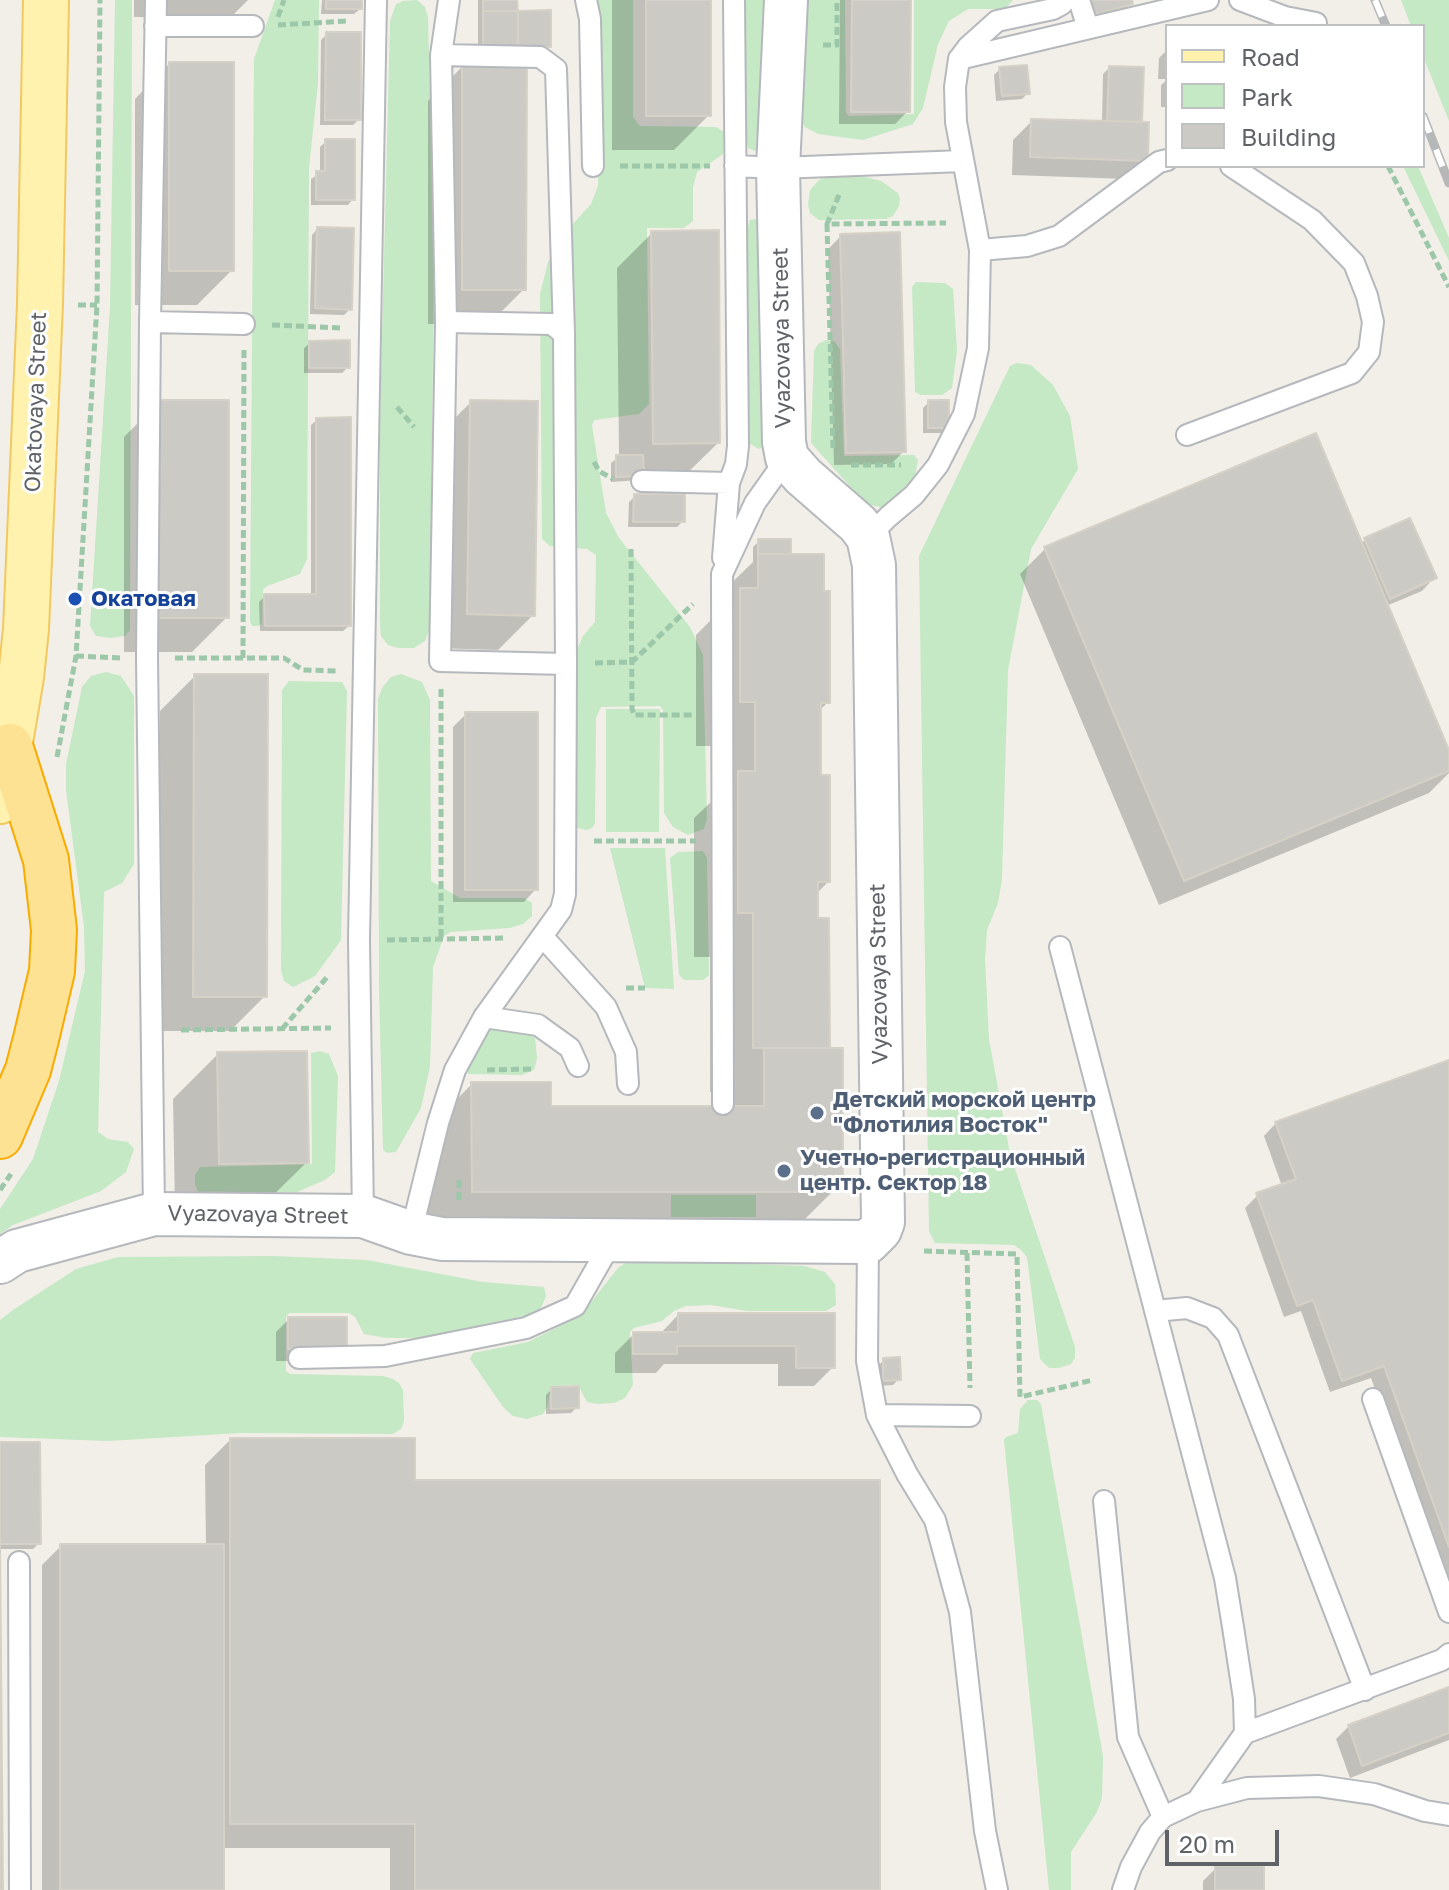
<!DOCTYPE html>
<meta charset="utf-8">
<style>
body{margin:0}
#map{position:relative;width:1449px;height:1890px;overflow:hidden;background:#f1efe8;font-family:"Golos Text",sans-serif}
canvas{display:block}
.legend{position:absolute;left:1165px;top:24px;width:260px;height:144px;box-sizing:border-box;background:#fff;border:2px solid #bfc1c3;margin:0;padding:10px 14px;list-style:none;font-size:24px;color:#5f6368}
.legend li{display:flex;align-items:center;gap:16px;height:40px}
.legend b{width:40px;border:2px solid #bfc1c3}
.scale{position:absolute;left:1165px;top:1830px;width:114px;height:36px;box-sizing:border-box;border:4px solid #5f6368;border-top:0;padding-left:10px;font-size:24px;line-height:28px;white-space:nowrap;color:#5f6368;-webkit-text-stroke:6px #fff;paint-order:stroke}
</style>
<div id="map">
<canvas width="1449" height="1890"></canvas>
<ul class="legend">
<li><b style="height:10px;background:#fff2af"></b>Road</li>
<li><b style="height:22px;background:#c5e8c5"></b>Park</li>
<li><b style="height:22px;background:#cccac5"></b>Building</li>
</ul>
<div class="scale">20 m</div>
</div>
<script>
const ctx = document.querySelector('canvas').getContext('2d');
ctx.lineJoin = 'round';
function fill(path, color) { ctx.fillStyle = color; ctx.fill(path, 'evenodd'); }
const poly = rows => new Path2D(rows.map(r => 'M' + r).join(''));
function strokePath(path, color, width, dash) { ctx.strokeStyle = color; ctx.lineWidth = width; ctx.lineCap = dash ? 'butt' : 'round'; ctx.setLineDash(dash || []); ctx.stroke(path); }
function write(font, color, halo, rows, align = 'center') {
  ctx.font = font + ' "Golos Text",sans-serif'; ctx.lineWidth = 6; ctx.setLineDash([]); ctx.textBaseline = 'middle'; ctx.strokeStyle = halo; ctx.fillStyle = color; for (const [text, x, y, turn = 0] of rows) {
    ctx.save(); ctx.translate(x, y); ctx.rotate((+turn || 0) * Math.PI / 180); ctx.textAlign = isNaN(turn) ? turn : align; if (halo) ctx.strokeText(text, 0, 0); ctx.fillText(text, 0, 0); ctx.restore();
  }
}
fill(poly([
 [115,0,132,0,130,630,125,636,111,638,96,636,90,626,110,307],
 [275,0,319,0,318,83,309,168,307,559,300,574,267,586,263,590,262,624,258,626,252,626,250,621,254,59],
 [417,0,425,7,428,17,434,259,430,628,425,641,414,648,398,648,388,645,381,636,380,626,380,417,390,21,396,4,403,1],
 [594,0,633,0,633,117,640,126,716,127,724,132,723,154,697,172,693,187,693,221,684,228,647,228,649,404,639,414,594,420,592,425,606,513,619,538,690,627,703,655,707,819,704,829,688,835,673,827,664,813,663,710,660,706,601,707,596,718,595,823,592,828,587,830,577,828,573,823,576,652,583,636,595,622,596,555,587,549,550,546,542,539,540,294,548,262,572,225,591,204,598,186,599,113],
 [745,0,768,0,759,149,755,151,748,148,746,139],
 [804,0,845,0,846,113,849,116,914,114,914,0,1013,0,1005,9,968,9,949,21,938,44,923,108,913,124,863,140,818,134,805,127,799,117],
 [1401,0,1449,0,1449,121,1423,56,1423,26,1411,26],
 [1403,166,1418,166,1449,238,1449,261],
 [832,175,857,175,881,181,898,193,900,199,899,206,893,216,886,219,819,220,810,213,808,204,810,190,819,180],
 [756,219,761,222,766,444,759,449,750,444,748,436,745,236,750,220],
 [916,282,945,283,953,289,957,351,952,388,942,395,921,395,915,392,912,287],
 [826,340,834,341,840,349,844,456,914,455,918,460,915,476,885,508,866,504,811,443,814,351,818,344],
 [1017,363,1031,365,1053,385,1070,416,1078,469,1031,549,1008,670,1002,879,998,903,987,930,985,959,989,1039,1010,1154,1075,1347,1075,1358,1071,1364,1059,1368,1049,1368,1040,1359,1027,1257,1021,1250,1014,1245,935,1243,929,1231,919,556,1010,366],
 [106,672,121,676,134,696,134,864,122,883,104,892,98,1132,108,1139,128,1142,134,1149,126,1172,101,1191,13,1225,0,1234,0,1209,33,1159,59,1081,85,971,84,927,66,790,66,764,82,687,91,676],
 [401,674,422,682,430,700,431,881,460,898,524,898,532,903,532,916,523,924,509,928,451,932,444,936,433,967,430,1067,421,1108,396,1152,387,1153,383,1150,379,987,378,699,382,688,391,677],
 [289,681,342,682,347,691,341,940,315,976,293,987,284,981,281,970,282,690],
 [606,709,660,709,659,832,606,832],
 [610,848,665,848,674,989,645,988],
 [703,851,707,858,709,975,703,980,684,980,679,975,670,858,678,852],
 [488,1026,528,1033,535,1038,537,1058,534,1070,522,1075,468,1074,468,1067],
 [320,1051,329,1054,338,1076,335,1172,325,1180,297,1192,198,1192,195,1185,195,1175,200,1167,312,1164,311,1053],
 [671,1195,756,1195,756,1217,671,1217],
 [274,1256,367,1260,483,1282,544,1287,546,1296,541,1308,525,1316,420,1338,386,1338,364,1334,355,1317,349,1313,289,1313,286,1317,286,1371,290,1374,383,1376,393,1379,399,1383,403,1390,404,1421,401,1429,393,1434,240,1433,108,1441,0,1437,0,1320,16,1308,76,1269,118,1257],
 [647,1260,804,1266,825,1272,829,1277,835,1284,836,1305,826,1311,747,1311,711,1305,686,1306,674,1311,662,1321,634,1328,630,1332,633,1385,625,1398,614,1403,597,1404,587,1402,578,1385,551,1386,547,1407,543,1414,527,1419,513,1416,503,1407,470,1359,473,1353,528,1342,580,1316,618,1268,627,1262],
 [1028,1400,1037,1400,1041,1404,1103,1756,1102,1798,1097,1812,1071,1852,1071,1890,1049,1890,1004,1440,1006,1437,1018,1433,1020,1409]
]), '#c5e8c5');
fill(poly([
 [134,0,248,0,229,19,134,17],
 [322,0,360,0,360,9,354,14,321,14],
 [478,0,515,0,516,13,549,46,544,52,478,52],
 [612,0,709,0,709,115,674,150,612,150],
 [840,0,909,0,908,111,895,124,839,124],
 [1083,0,1130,0,1131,3,1125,9,1089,20],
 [327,34,358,120,353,125,320,125,321,40],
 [1165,52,1167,52,1167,79,1158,79,1159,58],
 [169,64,232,270,197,305,135,305,135,99],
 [463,66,524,289,489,324,428,324,428,101],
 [1109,68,1140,124,1146,160,1127,179,1012,175,1013,140,1032,121,1102,123,1103,74],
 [1000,69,1028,93,1022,99,996,101,994,75],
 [1167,80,1167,107,1161,107,1161,85],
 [326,141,353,199,348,205,311,205,311,179,320,173,320,147],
 [317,229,350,309,344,315,310,314,312,235],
 [652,233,718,443,683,477,611,482,611,463,619,457,617,268],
 [841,236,904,451,891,464,834,465,828,249],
 [310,343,348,367,342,373,304,373,304,348],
 [159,402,227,617,192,652,124,652,124,437],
 [471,402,533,615,498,650,433,648,436,437],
 [929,402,947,427,942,433,923,433,923,408],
 [317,420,349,626,343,631,260,631,259,602,265,596,311,596,311,425],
 [635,496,683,521,677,527,628,527,629,502],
 [1365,540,1434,578,1422,591,1386,606,1449,755,1449,773,1429,793,1159,905,1020,574,1045,549,1360,544],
 [759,541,789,556,828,702,819,711,819,777,828,882,816,894,841,1183,796,1228,428,1236,428,1128,472,1084,549,1108,720,1108,720,1092,710,1092,710,957,694,957,694,818,711,802,711,746,696,746,696,635,714,617,714,600,753,562,753,547],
 [195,676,265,996,230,1031,159,1031,160,711],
 [466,714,536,889,524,902,453,902,453,727],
 [218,1054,307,1162,262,1206,175,1208,173,1099],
 [1449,1062,1449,1594,1371,1378,1330,1392,1301,1311,1284,1317,1245,1208,1258,1195,1282,1186,1264,1136,1276,1123],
 [678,1315,833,1315,833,1367,814,1386,778,1386,778,1364,664,1364,656,1373,615,1373,615,1353,634,1334,660,1334],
 [289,1319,332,1361,276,1361,276,1332],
 [884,1360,899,1379,893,1385,878,1386,878,1366],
 [552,1389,577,1407,571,1413,546,1414,546,1395],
 [230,1440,413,1482,878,1890,390,1890,390,1848,222,1848,222,1890,42,1890,42,1565,61,1546,206,1546,205,1465],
 [0,1444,39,1543,33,1549,0,1549],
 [1449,1689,1449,1740,1350,1778,1336,1739,1349,1726],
 [1216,1868,1262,1890,1203,1890,1203,1881]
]), '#0003');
const building = poly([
 [326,0,362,0,362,9,326,9,326,0],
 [483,0,517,0,518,11,483,11,483,0],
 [646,0,711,0,711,116,646,116,646,0],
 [852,0,911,0,910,112,851,112,852,0],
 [1090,0,1132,0,1133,4,1095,15,1090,0],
 [551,10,551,47,518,47,518,11,551,10],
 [483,11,518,11,518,47,483,47,483,11],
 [326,32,361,32,361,120,325,120,326,32],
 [169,62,234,62,234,271,169,271,169,62],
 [462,64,527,65,526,290,462,290,462,64],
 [1027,65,1030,94,1002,96,999,67,1027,65],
 [1109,66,1144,67,1142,122,1107,121,1109,66],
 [1031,119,1149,122,1148,161,1030,157,1031,119],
 [325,139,355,139,355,200,316,200,316,171,325,171,325,139],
 [317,227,354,228,352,310,315,308,317,227],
 [719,230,720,443,653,444,651,231,719,230],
 [900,232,906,452,846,453,840,234,900,232],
 [350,340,350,368,309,368,309,341,350,340],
 [158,400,229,400,229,618,158,618,158,400],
 [470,400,538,401,535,616,467,614,470,400],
 [928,400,949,400,949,428,928,428,928,400],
 [351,417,351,626,265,626,264,594,316,594,316,418,351,417],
 [1316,433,1449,750,1449,771,1184,881,1044,547,1316,433],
 [616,455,643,455,644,476,616,477,616,455],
 [634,494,685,494,685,522,633,522,634,494],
 [1410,518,1437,578,1390,599,1364,538,1410,518],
 [758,539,791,539,791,554,758,554,758,539],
 [758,554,824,554,824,591,830,591,830,703,821,703,821,775,830,775,830,882,818,882,818,918,829,918,830,1048,753,1048,753,913,738,913,738,771,755,771,755,702,740,702,740,588,758,588,758,554],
 [194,674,268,674,267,997,193,997,194,674],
 [465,712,538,712,538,890,465,890,465,712],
 [764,1048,843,1048,843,1184,803,1184,803,1192,472,1192,471,1082,551,1082,551,1106,764,1106,764,1048],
 [307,1051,309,1163,219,1164,217,1052,307,1051],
 [1449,1060,1449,1547,1384,1366,1342,1381,1313,1300,1297,1306,1256,1193,1296,1179,1275,1122,1449,1060],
 [678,1313,835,1313,835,1368,796,1368,796,1346,677,1346,677,1354,633,1354,633,1332,678,1332,678,1313],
 [288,1317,347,1317,347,1349,288,1349,288,1317],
 [900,1357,901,1380,883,1381,883,1358,900,1357],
 [579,1386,579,1408,551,1409,551,1387,579,1386],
 [230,1438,415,1438,415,1480,880,1480,880,1890,415,1890,415,1824,230,1824,230,1438],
 [0,1442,40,1442,41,1544,0,1544,3,1890,0,1890,0,1442],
 [60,1544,224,1544,224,1890,60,1890,60,1544],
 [1449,1687,1449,1733,1362,1766,1348,1725,1449,1687],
 [1215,1866,1264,1866,1264,1890,1215,1890,1215,1866]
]);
fill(building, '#cccac5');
strokePath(building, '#d6d1c6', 2);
const lane = poly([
 [586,0,590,19,593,166],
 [1079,0,1088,28],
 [1240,0,1285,17,1316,23],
 [155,26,253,26],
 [441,55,540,57,556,69,564,334,566,664],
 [959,59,968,47,997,21,1053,9,1062,4,1064,0],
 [735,166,778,168,963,161],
 [980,250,1027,246,1059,236,1159,162,1167,160],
 [150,322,244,324],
 [446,322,552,324,564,334],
 [1187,435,1352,373,1369,352,1373,322,1367,296,1354,263,1312,220,1231,166],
 [642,481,729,483],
 [868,537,888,517,914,495,938,465,964,414,978,348,980,250,956,122,955,87,959,59,1208,0],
 [723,558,729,483,736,464,738,446,734,0],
 [543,937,606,1007,626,1052,628,1084],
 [1060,947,1225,1578,1233,1627,1244,1699,1245,1733,1197,1801],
 [484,1017,538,1025,570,1048,578,1066],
 [723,1104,722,574,755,503,787,458],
 [154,1214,147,658,150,322,156,0],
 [363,1216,359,940,376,0],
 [411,1233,438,1123,455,1070,484,1017,561,910,565,894,566,664,440,661,446,322,441,55,449,0],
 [868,1242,867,1361,877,1415,907,1474,935,1520,960,1612,985,1831,997,1890],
 [1155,1311,1187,1308,1213,1318,1228,1335,1365,1690],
 [299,1358,385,1356,526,1328,575,1306,612,1241],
 [1373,1399,1449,1612],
 [877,1415,970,1416],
 [1104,1501,1128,1737,1163,1817],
 [19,1562,20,1890],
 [1245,1733,1442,1660,1449,1654],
 [1123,1890,1131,1867,1150,1832,1163,1817,1197,1801,1247,1788,1319,1786,1374,1794,1425,1811,1449,1815]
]);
const street = poly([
 [0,1262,17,1251,154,1214,363,1216,411,1233,442,1239,868,1242,880,1230,883,1222,874,565,868,537,858,524,803,476,787,458,784,442,778,168,786,0]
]);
const primary = poly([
 [0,801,21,677,26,629,40,304,46,0]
]);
const highway = poly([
 [0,1136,28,1070,36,1039,52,971,54,930,46,860,10,746]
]);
strokePath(lane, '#b5b8bc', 24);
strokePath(street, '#b5b8bc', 46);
strokePath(primary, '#f2c960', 48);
strokePath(highway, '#f9ab00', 48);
strokePath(poly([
 [278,17,284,0],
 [278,25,348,21],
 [823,45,837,45,837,0],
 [620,166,710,166],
 [1388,166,1449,287],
 [839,195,827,224,946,223],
 [827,224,833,448],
 [78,305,97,305],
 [272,325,342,328],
 [397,407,414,427],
 [594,462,599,471,613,479],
 [851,465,901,465],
 [631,549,632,709,634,715,693,715],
 [76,656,121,658],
 [175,658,284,658,303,670,338,671],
 [243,658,244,350],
 [595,663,632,662,693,604],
 [441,689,441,940],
 [57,757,76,656,97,305,100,0],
 [594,841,696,841],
 [387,940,505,938],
 [626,988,645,988],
 [282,1029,329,975],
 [181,1030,331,1028],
 [487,1070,534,1069],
 [459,1180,459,1200],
 [0,1190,11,1174],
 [924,1251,1017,1254,1020,1397,1093,1380],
 [967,1253,970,1388]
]), '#9cc7a9', 5, [8, 4]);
strokePath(lane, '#fff', 20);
strokePath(street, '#fff', 42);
strokePath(primary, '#fff2af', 44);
strokePath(highway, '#fde293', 44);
const rail = poly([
 [1375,0,1386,26],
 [1423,116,1449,183]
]);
strokePath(rail, '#b6b7b8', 9);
strokePath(rail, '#fff', 6, [18]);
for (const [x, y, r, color] of [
 [75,599,8,"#1a4fb4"],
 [817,1113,8,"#5c6f8a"],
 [784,1171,8,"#5c6f8a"]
]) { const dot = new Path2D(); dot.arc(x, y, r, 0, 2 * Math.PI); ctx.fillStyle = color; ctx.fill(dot); strokePath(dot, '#fff', 3); }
write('22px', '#5f6368', '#fff', [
 ["Vyazovaya Street",782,338,-91],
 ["Okatovaya Street",36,402,-88],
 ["Vyazovaya Street",879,974,-91],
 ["Vyazovaya Street",258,1215,1]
]);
write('bold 22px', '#164399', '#fff', [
 ["Окатовая",91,599]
], 'left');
write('bold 22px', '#4e5e75', '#fff', [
 ["Детский морской центр",833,1100],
 ["\"Флотилия Восток\"",833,1125],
 ["Учетно-регистрационный",800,1158],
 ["центр. Сектор 18",800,1183]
], 'left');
</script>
